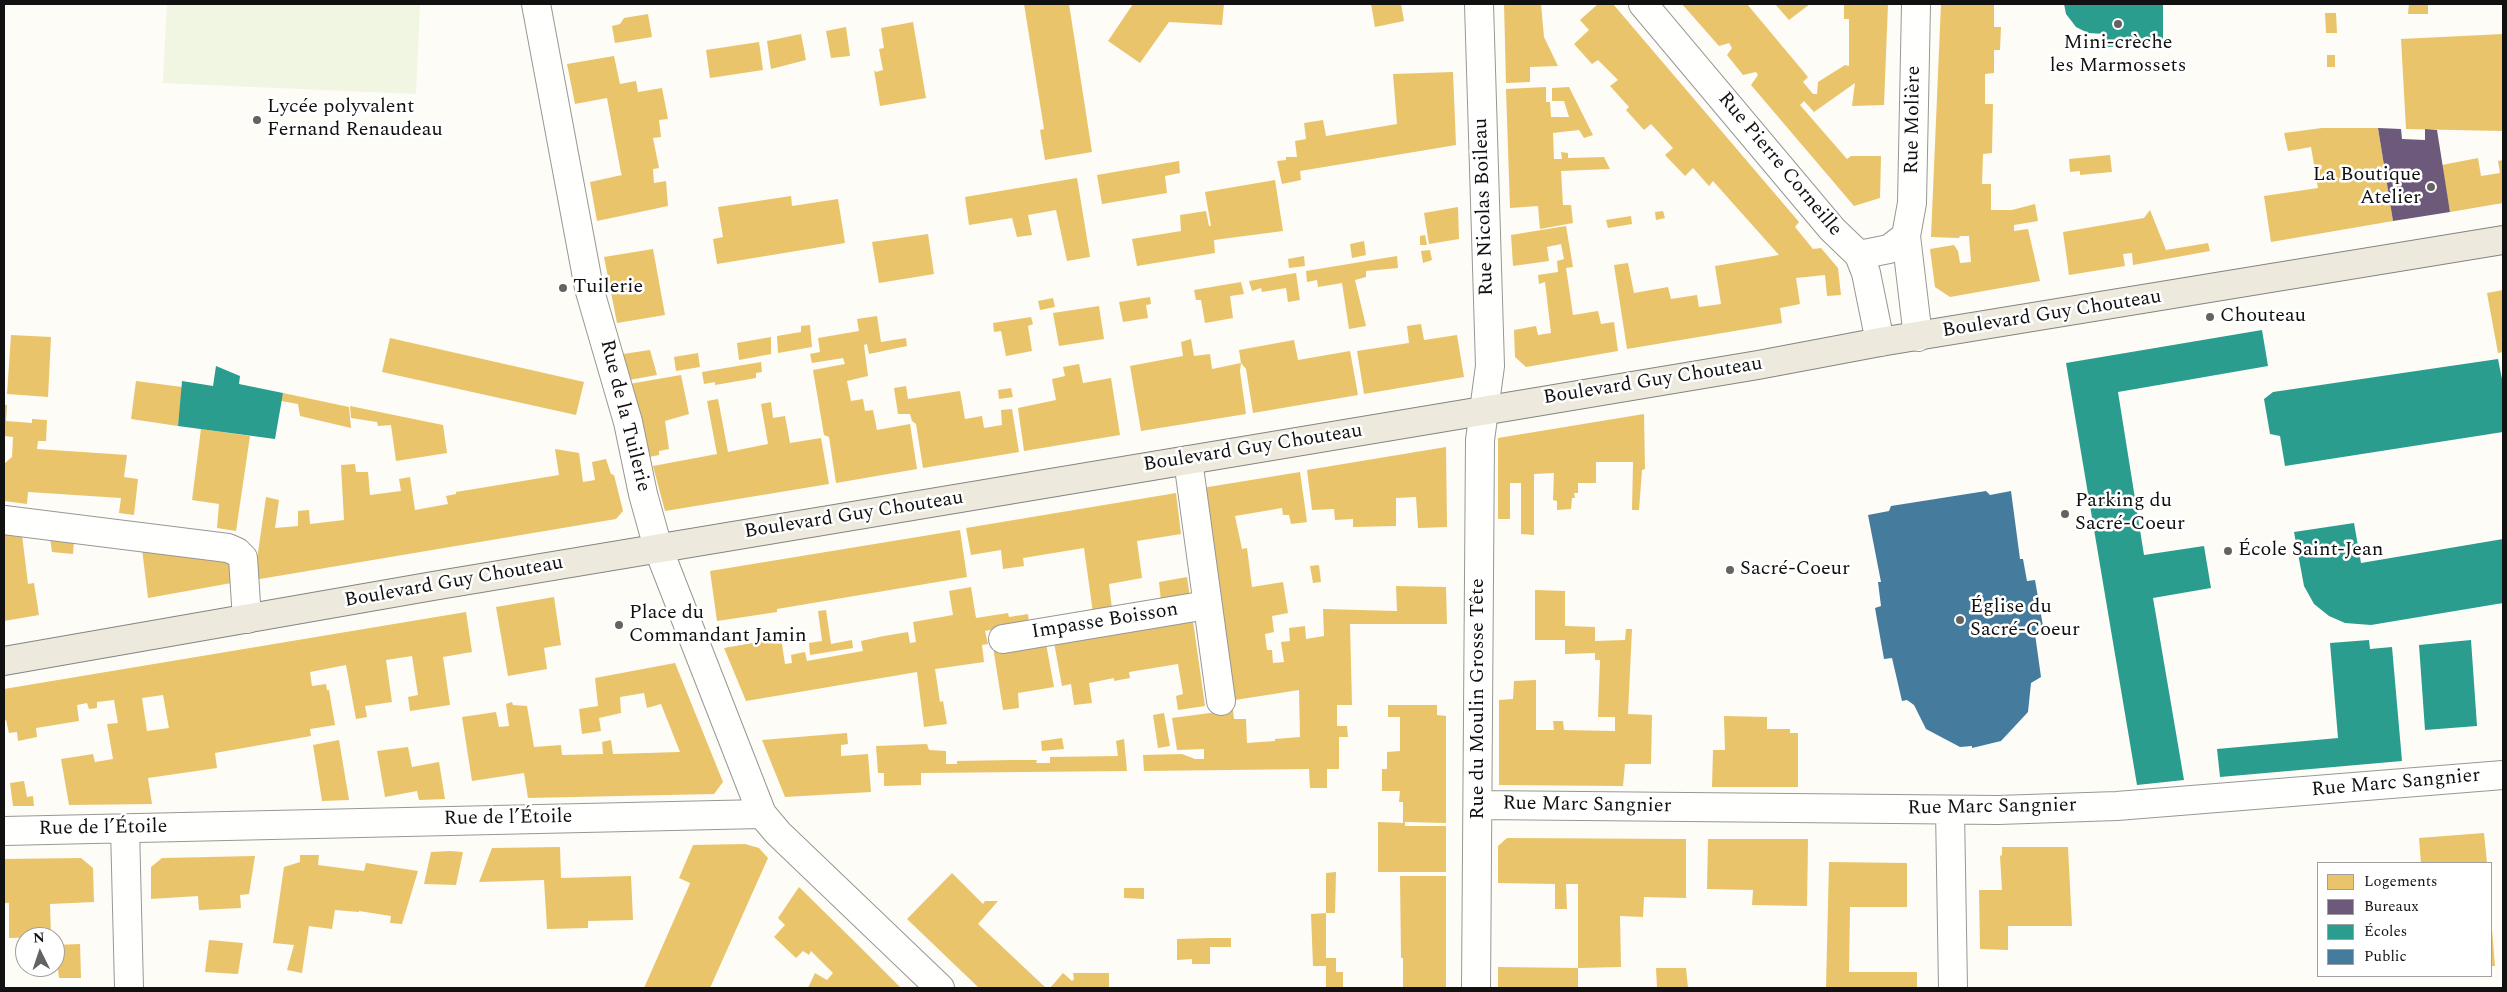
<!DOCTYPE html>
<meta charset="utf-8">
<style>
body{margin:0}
#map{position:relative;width:2507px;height:992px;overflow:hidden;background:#fdfcf7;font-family:Spectral,serif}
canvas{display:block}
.frame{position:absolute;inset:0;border:5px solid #111;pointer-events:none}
.legend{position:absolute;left:2317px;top:862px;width:175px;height:115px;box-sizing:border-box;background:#fff;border:1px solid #a0a0a0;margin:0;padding:6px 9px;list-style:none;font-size:15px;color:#111}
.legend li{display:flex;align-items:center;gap:10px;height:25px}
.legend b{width:25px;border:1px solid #a0a0a0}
.north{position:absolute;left:15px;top:927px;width:50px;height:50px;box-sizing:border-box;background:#fff;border:1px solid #a0a0a0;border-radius:50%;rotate:356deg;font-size:14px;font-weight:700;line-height:20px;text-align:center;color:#111}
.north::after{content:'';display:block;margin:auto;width:18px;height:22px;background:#646362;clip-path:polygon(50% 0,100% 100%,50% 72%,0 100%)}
</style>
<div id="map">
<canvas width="2507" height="992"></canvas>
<div class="frame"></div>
<ul class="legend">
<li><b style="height:14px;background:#e9c46a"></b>Logements</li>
<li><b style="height:14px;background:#6d597a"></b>Bureaux</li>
<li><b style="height:14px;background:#2a9d8f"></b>Écoles</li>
<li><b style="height:14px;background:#457b9d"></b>Public</li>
</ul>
<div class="north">N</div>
</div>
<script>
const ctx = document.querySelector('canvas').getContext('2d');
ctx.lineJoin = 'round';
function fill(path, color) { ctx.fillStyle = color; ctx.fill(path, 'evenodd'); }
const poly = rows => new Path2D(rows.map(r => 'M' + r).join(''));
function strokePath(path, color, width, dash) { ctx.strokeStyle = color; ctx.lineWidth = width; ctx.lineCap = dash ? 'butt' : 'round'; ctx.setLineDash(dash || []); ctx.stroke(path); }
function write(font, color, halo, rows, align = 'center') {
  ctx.font = font + ' Spectral,serif'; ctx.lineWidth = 5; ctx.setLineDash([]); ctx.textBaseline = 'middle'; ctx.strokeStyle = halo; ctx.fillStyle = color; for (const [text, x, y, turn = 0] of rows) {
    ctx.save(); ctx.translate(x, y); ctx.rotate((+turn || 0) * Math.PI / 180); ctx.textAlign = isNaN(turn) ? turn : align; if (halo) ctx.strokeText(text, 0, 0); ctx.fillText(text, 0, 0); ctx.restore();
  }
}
fill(poly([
 [167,4,420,4,416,94,163,83]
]), '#f0f6e1');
fill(poly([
 [1024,4,1069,4,1092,152,1045,160,1040,130,1044,129],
 [1133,4,1224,4,1222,25,1169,22,1140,63,1108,41],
 [1371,4,1401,4,1404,21,1375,27],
 [1504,4,1541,4,1544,37,1558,66,1530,67,1530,82,1506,83],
 [1598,4,1613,4,1799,222,1795,227,1813,249,1821,248,1838,268,1841,295,1827,296,1825,275,1796,278,1800,304,1780,308,1782,323,1627,349,1614,265,1628,263,1634,293,1668,287,1671,299,1697,295,1699,307,1721,304,1715,266,1779,255,1713,181,1709,186,1693,168,1685,176,1665,155,1673,148,1651,124,1644,130,1626,110,1629,107,1610,86,1618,80,1598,60,1592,64,1574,44,1589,30,1580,20],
 [1682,4,1747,4,1808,77,1803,82,1813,94,1817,94,1818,82,1845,65,1849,66,1849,19,1844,19,1844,4,1888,4,1884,105,1852,106,1855,83,1814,112,1804,101,1800,105,1847,159,1851,156,1881,156,1880,198,1854,206,1751,85,1758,75,1756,72,1743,75,1727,55,1732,48,1729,43,1719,46],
 [1775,4,1810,4,1789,20],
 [1941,4,1994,4,1994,27,2001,27,2000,50,1994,50,1994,73,1985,74,1985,104,1993,104,1992,153,1983,154,1982,184,1991,184,1991,210,2012,210,2035,204,2038,221,2014,225,2014,231,2028,229,2040,281,1950,297,1935,287,1930,249,1954,245,1958,251,1960,263,1971,262,1969,236,1960,236,1959,238,1931,237],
 [2409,4,2428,4,2428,14,2408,14],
 [2325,13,2336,13,2337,33,2326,33],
 [648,14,652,37,615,43,612,26,620,24,624,18],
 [913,22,926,98,880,106,874,70,876,72,883,70,879,49,884,48,881,28],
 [846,27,850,56,831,58,826,31],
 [801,34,806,60,771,69,767,41],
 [2503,34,2503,131,2406,129,2401,39],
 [759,42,763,70,710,78,706,50],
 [2327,55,2335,55,2335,67,2327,67],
 [614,56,620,84,636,81,638,92,662,88,668,119,659,120,661,137,653,138,659,168,653,169,654,183,666,181,668,206,597,221,590,182,622,175,621,173,607,98,575,104,567,64],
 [1453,72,1456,145,1300,171,1301,180,1282,184,1277,161,1286,160,1286,157,1297,157,1295,141,1306,139,1304,123,1323,120,1326,136,1397,124,1393,74],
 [1546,87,1546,102,1550,102,1551,117,1569,117,1564,101,1552,101,1552,88,1569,87,1593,135,1584,138,1579,130,1553,133,1554,159,1562,159,1561,152,1568,153,1568,158,1604,157,1610,169,1561,171,1563,205,1571,205,1573,223,1540,229,1538,206,1510,208,1506,89],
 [2322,128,2378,128,2393,221,2271,242,2264,196,2318,188,2311,147,2288,151,2284,133],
 [2110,155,2112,172,2080,175,2080,171,2070,172,2069,159],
 [2478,158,2481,176,2500,173,2498,161,2503,160,2503,203,2450,212,2442,165],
 [1179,161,1180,173,1165,176,1167,193,1102,204,1097,175],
 [1077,178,1090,257,1067,261,1056,210,1028,215,1032,235,1017,237,1012,218,969,225,965,197],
 [1275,180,1283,231,1214,240,1215,253,1137,266,1132,239,1181,231,1180,215,1206,211,1209,226,1211,226,1205,192],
 [791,196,792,206,838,199,845,243,717,264,713,239,723,237,718,207],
 [1458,207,1459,239,1429,244,1424,213],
 [2150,210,2166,250,2208,243,2210,251,2133,265,2132,253,2123,254,2125,266,2069,275,2063,232,2144,218],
 [1663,211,1665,218,1656,220,1655,212],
 [1631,216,1632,224,1608,228,1606,220],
 [1566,226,1573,267,1566,268,1573,315,1598,311,1601,324,1614,322,1618,351,1526,367,1515,357,1514,330,1536,326,1538,335,1551,333,1545,282,1539,284,1538,275,1558,272,1557,261,1564,259,1561,244,1547,247,1549,261,1513,266,1511,235],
 [928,234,934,274,879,283,872,242],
 [1425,235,1427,245,1420,245,1420,236],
 [1364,241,1366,255,1352,258,1350,244],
 [653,249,665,315,617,323,604,257],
 [1430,250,1432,260,1423,263,1421,251],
 [1304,256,1305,266,1289,268,1288,259],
 [1397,256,1398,268,1366,271,1366,277,1355,280,1366,326,1349,329,1342,283,1318,287,1317,280,1307,282,1306,271],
 [1296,273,1300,300,1288,302,1286,288,1262,292,1261,288,1252,291,1249,281],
 [1241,282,1244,294,1230,296,1233,318,1205,323,1201,300,1196,300,1194,290],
 [2503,290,2503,352,2498,353,2487,293],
 [1150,297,1151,304,1146,305,1148,318,1123,322,1119,302],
 [1053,298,1055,307,1040,310,1038,301],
 [1099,306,1104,339,1059,346,1053,313],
 [877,316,881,342,906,338,907,346,869,354,867,344,864,345,868,376,847,381,851,401,863,399,865,411,873,410,877,430,910,424,917,469,836,483,829,437,824,435,813,370,845,364,843,358,812,363,810,354,820,352,818,338,859,331,857,319],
 [1031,317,1033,324,1028,326,1032,351,1006,356,1001,331,994,332,993,323],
 [1421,324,1424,340,1457,335,1464,377,1364,394,1357,351,1409,343,1407,326],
 [810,325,812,347,778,353,777,336,801,332,801,326],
 [11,335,51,337,48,397,7,394],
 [771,337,771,354,739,360,737,343],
 [390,338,584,382,576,415,382,372],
 [1191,339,1194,356,1210,354,1212,369,1241,363,1240,371,1246,414,1141,431,1130,366,1183,356,1181,342],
 [1294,340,1298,360,1350,351,1358,395,1253,413,1246,369,1241,363,1239,350],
 [650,350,657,375,629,380,623,354],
 [698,353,700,367,676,371,674,357],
 [761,362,762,372,756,373,756,378,715,385,715,382,704,384,702,372],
 [1079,364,1083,383,1111,378,1120,435,1024,451,1018,408,1056,400,1052,379,1065,376,1063,367],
 [681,375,689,414,665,421,669,449,659,451,659,455,649,457,629,384],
 [136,381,182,387,178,426,131,419],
 [906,386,908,399,960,391,965,419,982,416,984,428,1002,425,1001,410,1012,409,1019,452,923,468,916,424,912,421,910,414,898,414,894,388],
 [1011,388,1013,397,999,399,998,390],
 [283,393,349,407,351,428,300,416,298,404,281,401],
 [718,399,728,452,768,444,761,404,771,402,773,418,785,416,790,443,821,438,829,484,665,511,653,466,717,454,707,401],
 [4,405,7,405,6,421,32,423,32,419,47,420,46,441,38,441,37,449,127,455,124,477,138,479,134,515,119,513,121,498,28,492,27,504,4,501,4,464,12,457,13,437,4,436],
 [350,406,443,425,447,453,396,461,391,425,378,426,377,422,351,418],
 [1644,414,1645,469,1642,470,1639,510,1632,510,1633,462,1596,462,1596,483,1578,483,1578,493,1574,493,1575,498,1572,498,1571,509,1557,510,1557,501,1553,500,1554,473,1534,474,1534,535,1521,534,1521,483,1510,483,1510,519,1498,519,1498,438],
 [201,429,250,436,236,531,217,528,219,504,192,500],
 [1446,447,1447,527,1418,528,1416,497,1396,498,1396,526,1353,527,1353,519,1335,520,1334,509,1312,510,1307,470],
 [555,449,579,453,583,482,595,480,592,462,606,459,611,474,614,475,623,511,616,519,254,580,266,497,279,500,275,528,298,526,298,511,309,510,310,524,344,520,341,465,355,464,356,472,368,472,370,495,401,491,399,479,410,477,415,510,448,504,446,496,456,494,456,492,559,475],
 [1300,472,1307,522,1291,524,1289,515,1283,515,1282,508,1235,516,1242,549,1247,548,1252,587,1283,582,1288,613,1272,616,1274,632,1265,634,1267,650,1272,650,1273,663,1284,662,1281,642,1290,641,1289,628,1305,626,1306,639,1324,636,1323,609,1397,611,1396,586,1446,587,1447,624,1350,624,1352,705,1337,705,1337,726,1347,726,1348,737,1339,737,1339,769,1327,769,1327,788,1310,788,1309,769,1144,771,1143,755,1182,754,1195,759,1204,759,1204,749,1177,750,1172,718,1233,710,1234,719,1246,719,1247,743,1275,741,1275,739,1300,737,1299,690,1235,700,1229,696,1202,488],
 [1176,493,1181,534,1137,541,1142,578,1109,584,1112,609,1093,613,1084,548,1023,558,1024,566,1003,569,1001,550,971,555,966,528],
 [960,530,967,577,777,609,777,612,717,621,710,571],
 [4,533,22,535,28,584,34,583,39,615,4,621],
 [50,538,74,541,73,554,52,552],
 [142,549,235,563,237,582,148,598],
 [1319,565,1321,582,1313,583,1310,566],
 [1187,577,1190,597,1161,601,1159,582],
 [971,587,976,618,1008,613,1009,617,1028,614,1029,623,985,631,988,644,982,645,984,662,935,669,940,702,943,701,947,724,924,727,917,672,746,701,724,648,781,638,785,664,792,663,791,655,795,654,805,652,807,661,863,651,861,641,884,636,908,632,910,643,916,642,913,622,953,615,949,591],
 [1535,590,1565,591,1565,626,1595,627,1595,641,1625,640,1626,629,1632,629,1628,714,1652,715,1651,764,1625,764,1623,786,1499,785,1499,700,1513,699,1514,681,1536,680,1536,730,1554,730,1553,721,1563,721,1564,730,1615,731,1615,717,1598,717,1600,660,1595,660,1595,653,1565,654,1565,640,1535,640],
 [554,597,561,645,544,648,547,669,508,676,496,607],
 [826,610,831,644,852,640,853,648,810,655,809,643,822,641,818,611],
 [466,612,472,652,443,657,450,705,410,711,408,697,418,695,412,656,386,660,392,702,365,706,367,717,356,719,346,665,310,672,312,686,326,684,327,690,329,690,335,725,310,729,311,736,215,753,217,768,148,778,152,804,69,805,61,759,93,754,95,762,113,759,107,724,118,723,114,700,97,702,97,708,89,709,87,703,77,705,79,721,36,728,37,737,18,741,17,732,9,733,6,720,4,721,4,689],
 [163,695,169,728,147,731,142,698],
 [1192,614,1205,706,1178,710,1176,696,1183,694,1178,664,1129,672,1130,678,1114,681,1114,678,1089,683,1092,703,1074,705,1071,684,1062,686,1053,637],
 [1045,638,1054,687,1018,693,1019,708,1003,710,993,647],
 [675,663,723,782,714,794,528,798,524,773,472,781,462,717,496,712,499,727,509,726,506,704,512,702,513,705,527,706,534,747,561,745,562,755,603,754,602,742,611,740,613,754,680,752,661,704,647,708,644,693,620,697,621,713,599,718,601,731,582,734,579,709,598,706,595,678],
 [1388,705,1437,705,1437,715,1446,716,1446,823,1405,822,1405,826,1446,826,1446,872,1378,872,1378,822,1403,823,1403,802,1399,802,1400,791,1382,791,1382,769,1387,769,1387,752,1400,751,1400,717,1388,717],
 [1164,713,1170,746,1158,748,1153,715],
 [1724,716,1767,717,1767,729,1790,729,1790,733,1798,733,1798,787,1712,787,1713,750,1725,750],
 [847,733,848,744,841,745,841,756,868,754,871,792,785,797,762,740],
 [1062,738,1064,749,1042,751,1041,741],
 [1124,739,1127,771,921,773,921,785,884,786,884,773,878,773,876,746,927,744,929,750,946,751,946,764,957,764,957,761,1012,760,1037,760,1036,763,1050,763,1050,757,1118,756,1116,741],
 [339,740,349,800,322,801,313,745],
 [408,747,412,767,439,762,445,799,419,800,417,791,385,797,377,751],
 [24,781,27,797,33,796,34,806,13,806,10,783],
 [2484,833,2487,863,2421,863,2419,838],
 [1507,838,1686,839,1686,898,1644,897,1643,917,1620,916,1621,967,1578,968,1578,884,1566,884,1567,909,1555,909,1555,884,1498,883,1498,846],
 [1708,839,1808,839,1807,906,1752,905,1753,890,1707,889],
 [745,844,759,848,768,858,710,988,644,988,689,886,690,883,679,878,693,845],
 [560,847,561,878,631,876,633,920,588,921,588,928,547,929,544,880,479,882,492,848],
 [2002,847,2068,847,2072,926,2008,926,2008,950,1980,949,1979,890,2002,890,2000,856,2002,855],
 [450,851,463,852,456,885,424,884,431,852],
 [300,855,319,855,318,865,364,871,366,863,418,871,402,924,390,923,391,916,359,911,359,912,335,910,332,929,309,926,302,973,287,970,294,945,273,943,284,867,300,862],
 [255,856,249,894,240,895,241,908,199,910,198,896,151,899,151,867,162,858],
 [81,858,93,868,94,902,50,904,51,937,9,938,9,903,4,903,4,859],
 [1829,862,1907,863,1907,907,1850,907,1849,972,1917,972,1917,988,1826,988],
 [1336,872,1335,913,1326,913,1326,873],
 [952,873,983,904,985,901,998,901,978,924,1046,988,979,988,907,919],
 [1400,876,1446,876,1446,988,1403,988,1403,958,1401,958],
 [799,887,858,945,901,988,808,988,815,973,827,980,833,973,811,951,809,955,803,951,796,958,774,937,785,925,778,918],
 [1124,888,1144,888,1144,899,1124,898],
 [1326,913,1326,958,1336,958,1336,972,1343,972,1343,988,1326,988,1326,966,1313,966,1311,914],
 [2492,929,2495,966,2491,966,2491,930],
 [1210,938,1231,938,1231,947,1210,947,1210,964,1192,964,1192,959,1177,960,1177,939],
 [209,940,243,943,238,974,205,972],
 [80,944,81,978,59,978,57,961,55,962,55,945],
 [1498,967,1578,968,1578,988,1498,988],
 [1656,968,1686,968,1688,988,1657,988],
 [1063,973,1072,981,1074,979,1073,973,1109,973,1109,988,1050,988]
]), '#e9c46a');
fill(poly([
 [2378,128,2401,129,2402,139,2425,140,2425,129,2437,130,2450,212,2393,221]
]), '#6d597a');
fill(poly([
 [2064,4,2163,4,2163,45,2106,47,2106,34,2088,33,2076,27,2066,14],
 [2262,330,2268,366,2118,392,2144,555,2204,546,2211,588,2153,598,2184,780,2137,785,2066,363],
 [2498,359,2503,384,2503,432,2285,466,2280,436,2270,434,2264,399,2273,392],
 [216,366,240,376,239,384,283,393,275,439,178,426,182,381,213,386],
 [2354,523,2361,563,2503,539,2503,603,2371,625,2345,623,2329,616,2314,604,2304,586,2294,532],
 [2369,640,2370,649,2392,647,2402,761,2220,777,2217,749,2338,738,2330,643],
 [2471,640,2477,726,2425,730,2419,645]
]), '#2a9d8f');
fill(poly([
 [1986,491,1990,495,2011,491,2020,559,2023,559,2027,581,2035,580,2044,632,2035,634,2041,677,2031,683,2028,712,2001,741,1972,748,1972,746,1960,747,1926,729,1914,705,1907,700,1902,701,1892,658,1884,659,1875,608,1881,606,1878,582,1881,582,1868,515,1889,511,1891,506]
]), '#457b9d');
const minor = poly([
 [536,4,589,288,628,422,643,494,658,548,762,814,778,833,940,988],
 [1643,4,1832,229,1859,255,1866,273,1880,342],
 [1916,4,1912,203,1906,236,1918,337],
 [1859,255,1889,249,1906,236],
 [1188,460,1221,701],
 [4,520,228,548,237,552,243,558,247,619],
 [1003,639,1207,605],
 [1479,805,1998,810,2117,806,2503,775],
 [1950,810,1953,988],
 [125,828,129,988],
 [4,831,762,814],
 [1476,988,1480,440,1490,366,1479,4]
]);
const major = poly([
 [4,661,433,586,1758,365,1880,342,2503,240]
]);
strokePath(minor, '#979795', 30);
strokePath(major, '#858482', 30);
strokePath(minor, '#fffffe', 28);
strokePath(major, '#ede9dc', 28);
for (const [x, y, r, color] of [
 [2118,24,5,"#646362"],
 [257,120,5,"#646362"],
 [2431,187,5,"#646362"],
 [563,288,5,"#646362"],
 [2210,317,5,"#646362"],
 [2065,514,5,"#646362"],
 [2228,551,5,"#646362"],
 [1730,570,5,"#646362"],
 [1960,620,5,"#646362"],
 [619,625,5,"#646362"]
]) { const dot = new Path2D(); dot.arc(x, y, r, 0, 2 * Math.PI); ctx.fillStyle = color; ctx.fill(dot); strokePath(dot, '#fff', 2); }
write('20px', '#111', '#fff', [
 ["Mini-crèche",2118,44,"center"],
 ["les Marmossets",2118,67,"center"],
 ["Lycée polyvalent",267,108],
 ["Fernand Renaudeau",267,131],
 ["La Boutique",2421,176,"right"],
 ["Atelier",2421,199,"right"],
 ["Tuilerie",573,288],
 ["Chouteau",2220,317],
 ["Parking du",2075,502],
 ["Sacré-Coeur",2075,525],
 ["École Saint-Jean",2238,551],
 ["Sacré-Coeur",1740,570],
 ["Église du",1970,608],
 ["Sacré-Coeur",1970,631],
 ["Place du",629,614],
 ["Commandant Jamin",629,637]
], 'left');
write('20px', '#111', '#fff', [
 ["Rue Molière",1914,120,-89],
 ["Rue Pierre Corneille",1779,165,50],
 ["Rue Nicolas Boileau",1485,207,-92],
 ["Boulevard Guy Chouteau",2052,315,-9],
 ["Boulevard Guy Chouteau",1653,382,-9],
 ["Rue de la Tuilerie",624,416,76],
 ["Boulevard Guy Chouteau",1253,449,-9],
 ["Boulevard Guy Chouteau",854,516,-9],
 ["Boulevard Guy Chouteau",454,583,-10],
 ["Impasse Boisson",1105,622,-9],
 ["Rue du Moulin Grosse Tête",1479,699,-90],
 ["Rue Marc Sangnier",2396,784,-5],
 ["Rue Marc Sangnier",1587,806,1],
 ["Rue Marc Sangnier",1992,808,-1],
 ["Rue de l’Étoile",508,819,-1],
 ["Rue de l’Étoile",103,829,-1]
]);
</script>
